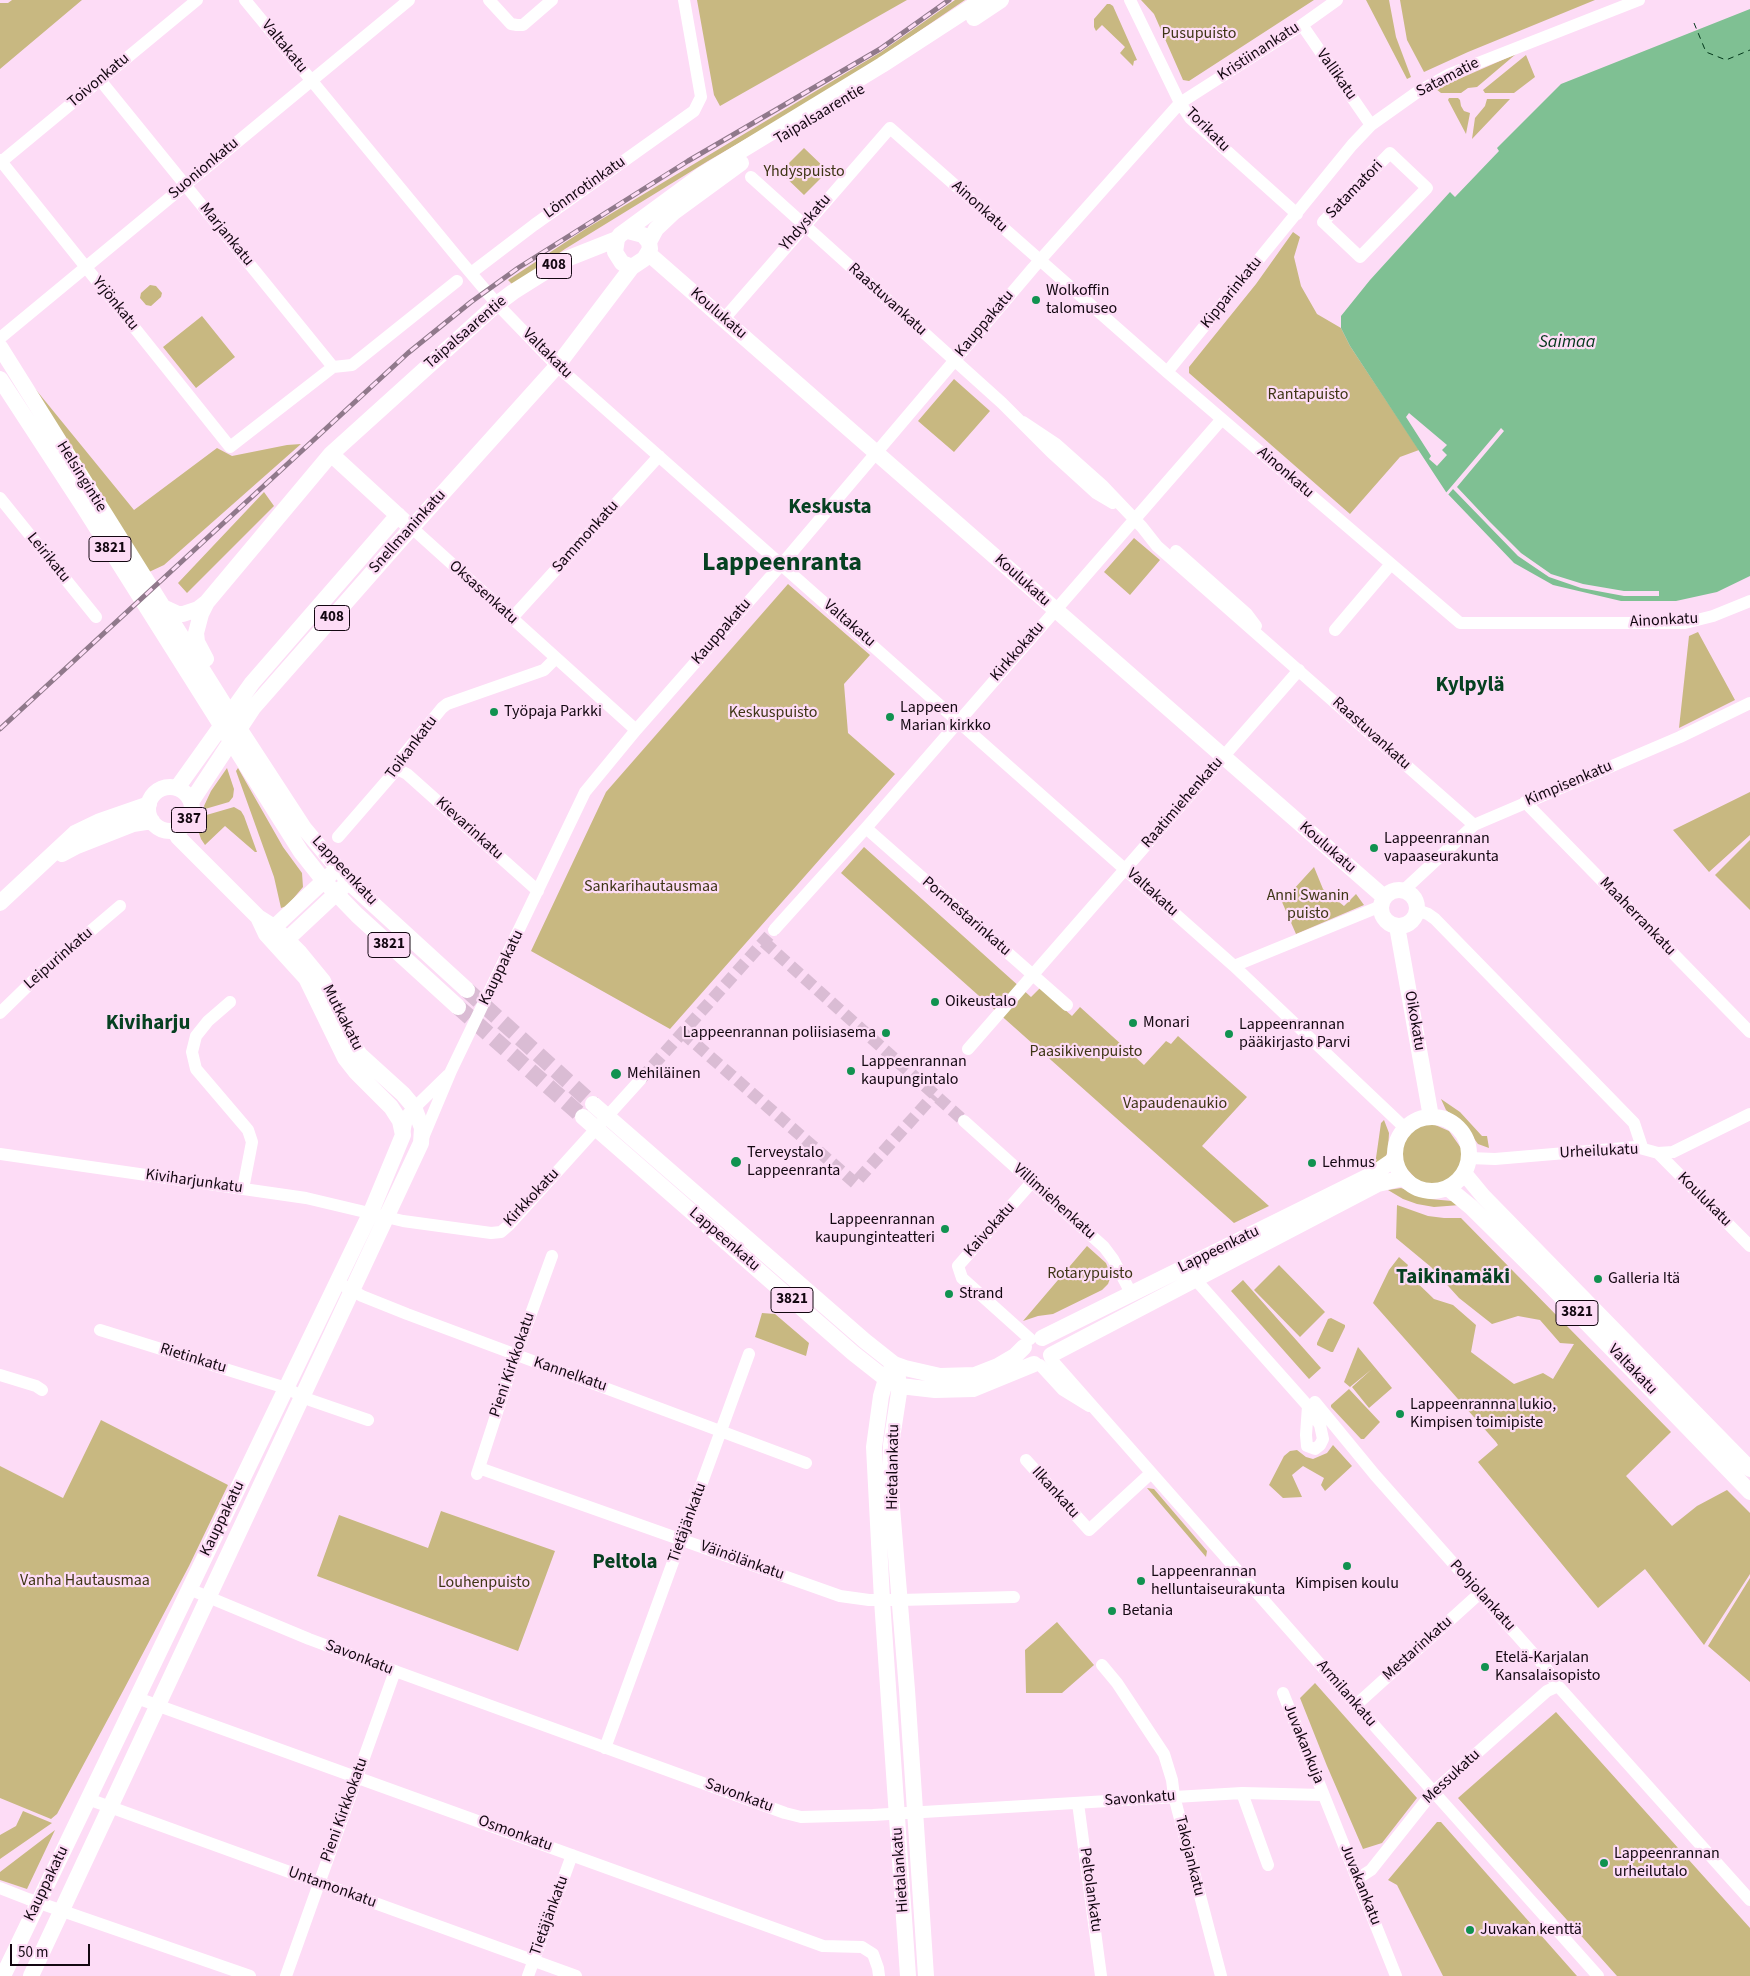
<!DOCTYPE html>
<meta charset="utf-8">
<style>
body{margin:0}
#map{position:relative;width:1750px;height:1976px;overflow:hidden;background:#fddcf6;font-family:"Source Sans 3",sans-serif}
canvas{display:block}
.scale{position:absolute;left:10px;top:1944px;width:80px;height:22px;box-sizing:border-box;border:2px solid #130711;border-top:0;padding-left:6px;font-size:15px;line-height:18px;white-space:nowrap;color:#130711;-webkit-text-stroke:4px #fddcf6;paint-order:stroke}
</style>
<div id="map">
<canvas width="1750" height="1976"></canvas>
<div class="scale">50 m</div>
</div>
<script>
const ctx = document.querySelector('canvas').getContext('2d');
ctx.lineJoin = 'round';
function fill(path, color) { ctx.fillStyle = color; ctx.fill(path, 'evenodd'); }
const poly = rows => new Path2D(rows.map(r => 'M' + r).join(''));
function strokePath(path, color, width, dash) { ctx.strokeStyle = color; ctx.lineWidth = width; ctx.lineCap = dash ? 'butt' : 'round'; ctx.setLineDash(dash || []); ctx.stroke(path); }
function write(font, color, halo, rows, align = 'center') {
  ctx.font = font + ' "Source Sans 3",sans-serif'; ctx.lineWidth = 4.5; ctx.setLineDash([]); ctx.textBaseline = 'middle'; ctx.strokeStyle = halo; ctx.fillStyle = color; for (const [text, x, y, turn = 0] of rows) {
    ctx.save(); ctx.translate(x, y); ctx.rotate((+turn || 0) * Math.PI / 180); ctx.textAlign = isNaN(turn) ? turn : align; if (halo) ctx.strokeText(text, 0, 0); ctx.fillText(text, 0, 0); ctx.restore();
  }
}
fill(poly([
 [12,0,82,0,0,69,0,3,8,3],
 [697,0,907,0,720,106,714,95],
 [955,0,965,0,846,81,708,161,565,249,513,285,508,280,587,228,881,52],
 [1141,0,1314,0,1189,81,1183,80,1154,14],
 [1366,0,1389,0,1396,37,1411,77,1407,79],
 [1400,0,1595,0,1468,52,1424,72,1407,40],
 [1107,4,1110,4,1113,6,1137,60,1134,61,1133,66,1120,53,1125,47,1102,25,1096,31,1094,27,1094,19],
 [1516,54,1477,87,1468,88,1461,93,1441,93,1436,89],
 [1526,55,1535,77,1514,93,1485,93,1483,90],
 [1449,98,1458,98,1460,100,1461,106,1464,111,1470,113,1466,134,1448,100],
 [1487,99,1510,99,1472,139,1475,118,1485,106],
 [804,148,828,171,804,195,780,172],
 [1293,232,1300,237,1294,257,1301,286,1317,314,1341,328,1350,346,1419,450,1400,457,1350,514,1189,373,1189,367,1256,284],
 [150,285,156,286,162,293,161,297,151,306,146,305,140,298,141,293],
 [202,316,235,357,196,388,163,347],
 [954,379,990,411,954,452,918,421],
 [28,380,134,510,217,448,232,456,287,445,301,444,164,565,149,572],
 [264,492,274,506,187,593,178,583],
 [1134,538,1160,560,1130,595,1104,572],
 [788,584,870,655,844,684,848,733,895,774,670,1029,531,951,606,792],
 [1698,632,1735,700,1679,728,1689,636],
 [227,768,234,789,233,797,229,802,205,809,204,806,211,791],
 [238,768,283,847,302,873,303,887,287,906,281,908,274,877,236,771],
 [1750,792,1750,835,1709,872,1673,830],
 [234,807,241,811,244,816,257,852,255,852,225,826,205,845,201,839,199,833,200,818,203,816],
 [1750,840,1750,910,1715,875],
 [864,847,1031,997,1040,988,1072,1016,1080,1007,1144,1065,1166,1041,1171,1044,1178,1036,1247,1097,1202,1146,1269,1206,1234,1223,841,873],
 [1314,867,1323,889,1344,906,1356,894,1364,905,1296,934,1282,902],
 [1441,1099,1460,1112,1482,1136,1487,1136,1489,1148,1478,1144,1464,1125,1446,1110],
 [1384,1120,1389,1133,1388,1150,1384,1162,1375,1165,1381,1123],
 [1425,1124,1433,1124,1449,1131,1461,1148,1462,1164,1459,1172,1445,1183,1439,1185,1430,1185,1418,1181,1405,1167,1401,1158,1400,1148,1403,1140,1409,1132],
 [1401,1188,1430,1199,1452,1201,1460,1205,1434,1207,1417,1204,1403,1199,1388,1190],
 [1397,1205,1428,1216,1444,1218,1461,1218,1671,1432,1626,1476,1672,1526,1697,1506,1727,1490,1750,1513,1750,1574,1704,1645,1645,1569,1598,1608,1478,1462,1498,1445,1496,1442,1373,1303,1389,1270,1399,1257,1408,1265,1405,1271,1434,1299,1453,1305,1476,1325,1471,1352,1514,1384,1543,1373,1553,1379,1574,1344,1560,1343,1540,1320,1518,1316,1492,1324,1459,1298,1431,1267,1396,1238],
 [1087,1246,1106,1263,1111,1276,1108,1284,1102,1290,1053,1314,1038,1316,1023,1321],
 [1279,1265,1325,1312,1300,1337,1254,1290],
 [1243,1280,1321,1368,1309,1379,1231,1291],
 [762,1313,775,1314,809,1343,806,1356,755,1337],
 [1331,1318,1345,1325,1345,1327,1333,1352,1331,1352,1317,1345,1317,1343,1328,1319],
 [1358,1347,1392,1388,1369,1408,1352,1387,1372,1369,1350,1387,1344,1382],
 [1349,1389,1380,1422,1364,1439,1361,1439,1331,1407,1331,1405],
 [101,1420,228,1485,189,1566,123,1691,57,1814,51,1819,0,1798,0,1466,63,1498],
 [1333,1445,1352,1466,1325,1491,1321,1485,1324,1478,1303,1466,1292,1475,1302,1497,1283,1498,1269,1485,1284,1456,1290,1451,1297,1450,1306,1457,1313,1459,1327,1453],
 [1147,1488,1154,1489,1207,1551,1206,1557],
 [441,1511,555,1551,518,1651,317,1576,339,1515,428,1548],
 [1750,1578,1750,1682,1708,1646],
 [1057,1622,1094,1665,1062,1693,1026,1693,1025,1650],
 [1315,1683,1417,1798,1382,1843,1363,1849,1327,1766,1300,1698],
 [1556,1712,1750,1928,1750,1976,1617,1976,1458,1798],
 [23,1811,52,1823,0,1859,0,1835,16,1826],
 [1437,1822,1441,1822,1577,1976,1443,1976,1397,1885,1388,1880],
 [55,1830,27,1889,0,1880,0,1872]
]), '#c8b881');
fill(poly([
 [1750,9,1750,576,1717,592,1676,601,1621,601,1553,585,1514,563,1446,492,1350,346,1341,328,1341,316,1370,280,1450,192,1455,197,1499,151,1497,148,1561,84]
]), '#7fc093');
fill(poly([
 [1409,413,1447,445,1442,450,1447,455,1437,466,1429,459,1431,456,1406,417],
 [1501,428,1504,431,1457,487,1490,522,1521,553,1551,574,1583,584,1624,591,1659,591,1659,596,1624,596,1581,588,1549,577,1518,556,1453,489,1447,496,1445,494]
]), '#fddcf6');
strokePath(poly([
 [1694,23,1706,52,1726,60,1750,50]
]), '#02371a', 1, [6, 5]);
strokePath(poly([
 [764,942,964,1121],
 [683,1033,855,1183,934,1095],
 [641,1079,774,930]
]), '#dabcd4', 12, [12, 6]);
strokePath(poly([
 [467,990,593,1104],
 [458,1007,583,1117]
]), '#dabcd4', 16, [16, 8]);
strokePath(poly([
 [245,0,458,258,497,304,557,366,1234,966,1405,1128],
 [489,0,511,24,517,25,523,25,552,0],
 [1130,0,1180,103,1190,118,1297,214],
 [1302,25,1371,125],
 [100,80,333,367],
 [1390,153,1427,188,1360,257,1323,222,1390,153],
 [0,160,230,447,333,367,352,365,457,281],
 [1,162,197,0],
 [751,177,1002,403,1051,452,1096,493,1113,503],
 [471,273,534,225,694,111,701,97,684,0],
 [723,320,890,128,1167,372,1460,623,1685,623,1713,616,1750,601],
 [0,338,409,0],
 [1167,372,1352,145,1371,125,1416,93,1450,74,1639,0],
 [1023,422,1056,444,1102,485,1142,527,1157,546,1474,825],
 [0,498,96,617],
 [411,527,636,730],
 [1176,551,1247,614,1256,626],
 [512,618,659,456],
 [1335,630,1391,564],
 [397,769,407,774,538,891],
 [1525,802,1750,1032],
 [866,828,1067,1005],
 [338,837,397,769,401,758,442,708,447,704,544,670,556,658],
 [1404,890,1474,825,1680,737,1750,703],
 [1417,910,1428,914,1435,919,1634,1123,1642,1147],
 [774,930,866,828,1222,419],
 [1234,966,1381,906],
 [230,1002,208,1021,196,1036,192,1052,196,1069,248,1130,252,1142,243,1189],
 [0,1013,40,974,120,906],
 [968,1049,1299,670],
 [964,1121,1104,1247,1113,1259,1131,1293],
 [404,1133,408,1114,448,1075],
 [422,1140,451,1071,585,792,636,730,787,558,1033,268,1180,103,1302,25,1337,0],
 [1658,1153,1750,1246],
 [0,1154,306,1198,403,1221,491,1233,501,1232,509,1225,641,1079],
 [1469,1158,1495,1159,1636,1147,1658,1153,1673,1152,1750,1114],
 [1195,1279,1308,1406,1320,1425,1323,1439,1320,1445,1315,1449,1307,1446,1306,1435,1308,1406],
 [337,1282,362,1296,407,1314,806,1463],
 [100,1330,286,1388,310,1400,368,1420],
 [1030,1339,962,1278,958,1266,1032,1182],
 [1050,1358,1356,1705,1598,1976],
 [1040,1365,1063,1390,1089,1406],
 [0,1375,36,1386,42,1390],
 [1315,1402,1375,1475,1546,1668,1558,1686,1750,1900],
 [1026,1460,1089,1530,1151,1473],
 [479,1468,840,1596,869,1600,900,1600,1014,1597],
 [477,1474,513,1363,552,1256],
 [189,1589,309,1639,395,1671,785,1813,801,1817,873,1815,1242,1793,1323,1795],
 [1102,1665,1117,1683,1164,1754,1172,1780,1174,1796,1221,1976],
 [1283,1693,1396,1976],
 [137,1698,823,1946,862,1947,873,1954,878,1968,879,1976],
 [1356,1705,1480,1593],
 [605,1748,749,1354],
 [1242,1793,1268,1865],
 [88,1799,576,1976],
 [1078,1803,1101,1976],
 [1357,1879,1371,1870,1433,1792,1547,1691,1558,1686],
 [0,1888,28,1899,250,1976],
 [286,1976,395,1671],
 [528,1976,572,1855]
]), '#fff', 12);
strokePath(poly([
 [974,18,1001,0],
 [628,231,643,235,649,242,650,249,644,259,632,267,622,263,615,252,617,239,620,235,703,174,882,65,982,0],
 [649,242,656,229,674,212,741,163],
 [649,254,1384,897],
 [0,347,242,733,304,828,349,882,467,990],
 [0,379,83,506,301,852,324,881,357,915,458,1007],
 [331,454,405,522],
 [165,608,178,614,183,614,198,609,207,602],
 [206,659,197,642,196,633,201,614,207,602,331,454,497,304,513,292,564,260,617,239],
 '148 809a22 22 0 1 1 44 0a22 22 0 1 1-44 0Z',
 [177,788,252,683,398,515],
 [191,802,253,708,398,543,557,366,632,267],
 [62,854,77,846,133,824,152,821],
 '1381 908a18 18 0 1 1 36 0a18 18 0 1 1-36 0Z',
 [0,903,75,833,100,821,149,804],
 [1397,926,1431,1117],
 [268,933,330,875],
 [280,946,343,887],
 [593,1104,865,1341,894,1364,905,1368,940,1376,975,1375,998,1366,1015,1356,1024,1347],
 '1395 1154a37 37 0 1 1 74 0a37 37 0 1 1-74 0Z',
 [583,1117,853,1353,886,1379,900,1386,935,1390,973,1389,1034,1364],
 [1464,1173,1483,1196,1750,1469],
 [1448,1188,1471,1207,1546,1281,1750,1492],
 [1042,1338,1373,1174,1395,1159],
 [1051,1355,1378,1184,1403,1178],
 [894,1364,886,1379,881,1396,874,1447,882,1600,908,1976],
 [894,1364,900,1386,891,1445,891,1495,907,1690,926,1976],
 [3,1976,371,1212,403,1135,400,1121,391,1107,356,1072,345,1058,306,978,266,934,258,917,178,837,174,830],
 [31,1976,421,1143,422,1128,414,1107,403,1094,360,1055,350,1040,323,981,300,953,274,927,258,917]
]), '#fff', 16);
const rail = poly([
 [0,729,408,353,471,302,518,268,688,161,880,49,949,0]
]);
strokePath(rail, '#90798b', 5);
strokePath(rail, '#fddcf6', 3, [9]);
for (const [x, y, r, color] of [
 [1036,300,5,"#119250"],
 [494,712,5,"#119250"],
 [890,717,5,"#119250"],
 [1374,848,5,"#119250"],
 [935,1002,5,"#119250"],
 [1133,1023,5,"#119250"],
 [886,1033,5,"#119250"],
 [1229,1034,5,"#119250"],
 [851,1071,5,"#119250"],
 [616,1074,6,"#119250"],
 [736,1162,6,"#119250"],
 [1312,1163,5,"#119250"],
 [945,1229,5,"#119250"],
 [1598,1279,5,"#119250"],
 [949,1294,5,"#119250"],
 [1400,1414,5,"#119250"],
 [1347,1566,5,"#119250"],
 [1141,1581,5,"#119250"],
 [1112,1611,5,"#119250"],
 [1485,1667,5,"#119250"],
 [1604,1863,5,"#119250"],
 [1470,1930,5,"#119250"]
]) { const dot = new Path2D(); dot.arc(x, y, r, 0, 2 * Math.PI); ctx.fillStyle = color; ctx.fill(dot); strokePath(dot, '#fddcf6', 2); }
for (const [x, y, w] of [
 [554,266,35],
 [110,549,42],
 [332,618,35],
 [189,820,35],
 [389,945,42],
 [792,1300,42],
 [1577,1313,42]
]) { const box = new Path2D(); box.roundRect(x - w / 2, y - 12.5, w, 25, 4); ctx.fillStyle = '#fddcf6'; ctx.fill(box); strokePath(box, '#130711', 1); }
write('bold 15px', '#130711', null, [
 ["408",554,266],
 ["3821",110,549],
 ["408",332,618],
 ["387",189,820],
 ["3821",389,945],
 ["3821",792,1300],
 ["3821",1577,1313]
]);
write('16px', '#3e3515', '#fddcf6', [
 ["Pusupuisto",1199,34],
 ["Yhdyspuisto",804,172],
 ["Rantapuisto",1308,395],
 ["Keskuspuisto",773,713],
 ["Sankarihautausmaa",651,887],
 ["Anni Swanin",1308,896],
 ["puisto",1308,914],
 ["Paasikivenpuisto",1086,1052],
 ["Vapaudenaukio",1175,1104],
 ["Rotarypuisto",1090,1274],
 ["Vanha Hautausmaa",85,1581],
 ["Louhenpuisto",484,1583]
]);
write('16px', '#130711', '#fddcf6', [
 ["Valtakatu",284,47,51],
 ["Kristiinankatu",1259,52,-33],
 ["Vallikatu",1336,75,55],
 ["Satamatie",1448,78,-27],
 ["Toivonkatu",99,81,-40],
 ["Taipalsaarentie",820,115,-31],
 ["Torikatu",1207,130,45],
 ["Suonionkatu",204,169,-40],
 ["Lönnrotinkatu",585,188,-35],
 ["Satamatori",1355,190,-46],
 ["Ainonkatu",979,207,42],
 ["Yhdyskatu",806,223,-49],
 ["Marjankatu",226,235,51],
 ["Kipparinkatu",1232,293,-51],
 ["Raastuvankatu",887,300,42],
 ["Yrjönkatu",115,304,51],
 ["Koulukatu",718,314,41],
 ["Kauppakatu",985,324,-50],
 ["Taipalsaarentie",466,333,-41],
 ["Valtakatu",547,354,45],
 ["Ainonkatu",1285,473,41],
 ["Helsingintie",81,477,58],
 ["Snellmaninkatu",408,532,-48],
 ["Sammonkatu",586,537,-48],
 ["Leirikatu",48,558,51],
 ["Koulukatu",1022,581,42],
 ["Oksasenkatu",483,593,42],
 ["Ainonkatu",1664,621,-3],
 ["Valtakatu",849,624,41],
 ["Kauppakatu",722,632,-49],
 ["Kirkkokatu",1018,652,-49],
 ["Raastuvankatu",1371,734,42],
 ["Toikankatu",412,748,-53],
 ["Kimpisenkatu",1569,784,-23],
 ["Raatimiehenkatu",1183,803,-49],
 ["Kievarinkatu",469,829,42],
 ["Koulukatu",1327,848,41],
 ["Lappeenkatu",344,871,47],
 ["Valtakatu",1152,893,42],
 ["Pormestarinkatu",966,917,41],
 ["Maaherrankatu",1637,917,46],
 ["Leipurinkatu",59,959,-41],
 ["Kauppakatu",502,968,-64],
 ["Mutkakatu",342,1018,63],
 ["Oikokatu",1414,1021,80],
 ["Urheilukatu",1599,1152,-3],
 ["Kiviharjunkatu",194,1182,8],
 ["Kirkkokatu",532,1198,-47],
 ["Koulukatu",1704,1200,45],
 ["Villimiehenkatu",1054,1202,42],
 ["Kaivokatu",990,1230,-48],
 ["Lappeenkatu",724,1240,41],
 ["Lappeenkatu",1219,1250,-26],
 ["Rietinkatu",193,1359,17],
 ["Pieni Kirkkokatu",513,1365,-71],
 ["Valtakatu",1632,1370,46],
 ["Kannelkatu",570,1375,19],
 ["Hietalankatu",894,1467,-89],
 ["Ilkankatu",1055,1493,48],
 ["Kauppakatu",223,1519,-64],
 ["Tietäjänkatu",688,1523,-70],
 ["Väinölänkatu",742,1561,20],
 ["Pohjolankatu",1482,1596,48],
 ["Mestarinkatu",1418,1649,-42],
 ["Savonkatu",359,1658,21],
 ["Armilankatu",1346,1694,49],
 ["Juvakankuja",1303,1744,68],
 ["Messukatu",1452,1777,-43],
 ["Savonkatu",739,1796,20],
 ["Savonkatu",1140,1799,-4],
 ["Pieni Kirkkokatu",345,1810,-70],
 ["Osmonkatu",515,1834,20],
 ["Takojankatu",1189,1856,76],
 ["Hietalankatu",901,1870,-94],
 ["Kauppakatu",47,1884,-64],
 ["Juvakankatu",1360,1885,68],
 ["Untamonkatu",332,1888,20],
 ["Peltolankatu",1090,1890,82],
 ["Tietäjänkatu",550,1916,-70]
]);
write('16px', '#130711', '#fddcf6', [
 ["Wolkoffin",1046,291],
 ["talomuseo",1046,309],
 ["Lappeen",900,708],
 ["Marian kirkko",900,726],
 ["Työpaja Parkki",504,712],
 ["Lappeenrannan",1384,839],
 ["vapaaseurakunta",1384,857],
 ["Oikeustalo",945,1002],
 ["Monari",1143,1023],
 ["Lappeenrannan",1239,1025],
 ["pääkirjasto Parvi",1239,1043],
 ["Lappeenrannan poliisiasema",876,1033,"right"],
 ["Lappeenrannan",861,1062],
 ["kaupungintalo",861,1080],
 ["Mehiläinen",627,1074],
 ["Terveystalo",747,1153],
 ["Lappeenranta",747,1171],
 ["Lehmus",1322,1163],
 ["Lappeenrannan",935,1220,"right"],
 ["kaupunginteatteri",935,1238,"right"],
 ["Galleria Itä",1608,1279],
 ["Strand",959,1294],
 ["Lappeenrannna lukio,",1410,1405],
 ["Kimpisen toimipiste",1410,1423],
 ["Lappeenrannan",1151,1572],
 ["helluntaiseurakunta",1151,1590],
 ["Kimpisen koulu",1347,1584,"center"],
 ["Betania",1122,1611],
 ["Etelä-Karjalan",1495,1658],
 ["Kansalaisopisto",1495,1676],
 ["Lappeenrannan",1614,1854],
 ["urheilutalo",1614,1872],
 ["Juvakan kenttä",1480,1930]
], 'left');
write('italic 18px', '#02371a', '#fddcf6', [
 ["Saimaa",1567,343]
]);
write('bold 21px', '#064121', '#fddcf6', [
 ["Keskusta",830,508],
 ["Kylpylä",1470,686],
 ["Kiviharju",148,1024],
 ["Taikinamäki",1453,1278],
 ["Peltola",625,1563]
]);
write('bold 26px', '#064121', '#fddcf6', [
 ["Lappeenranta",782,564]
]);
</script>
